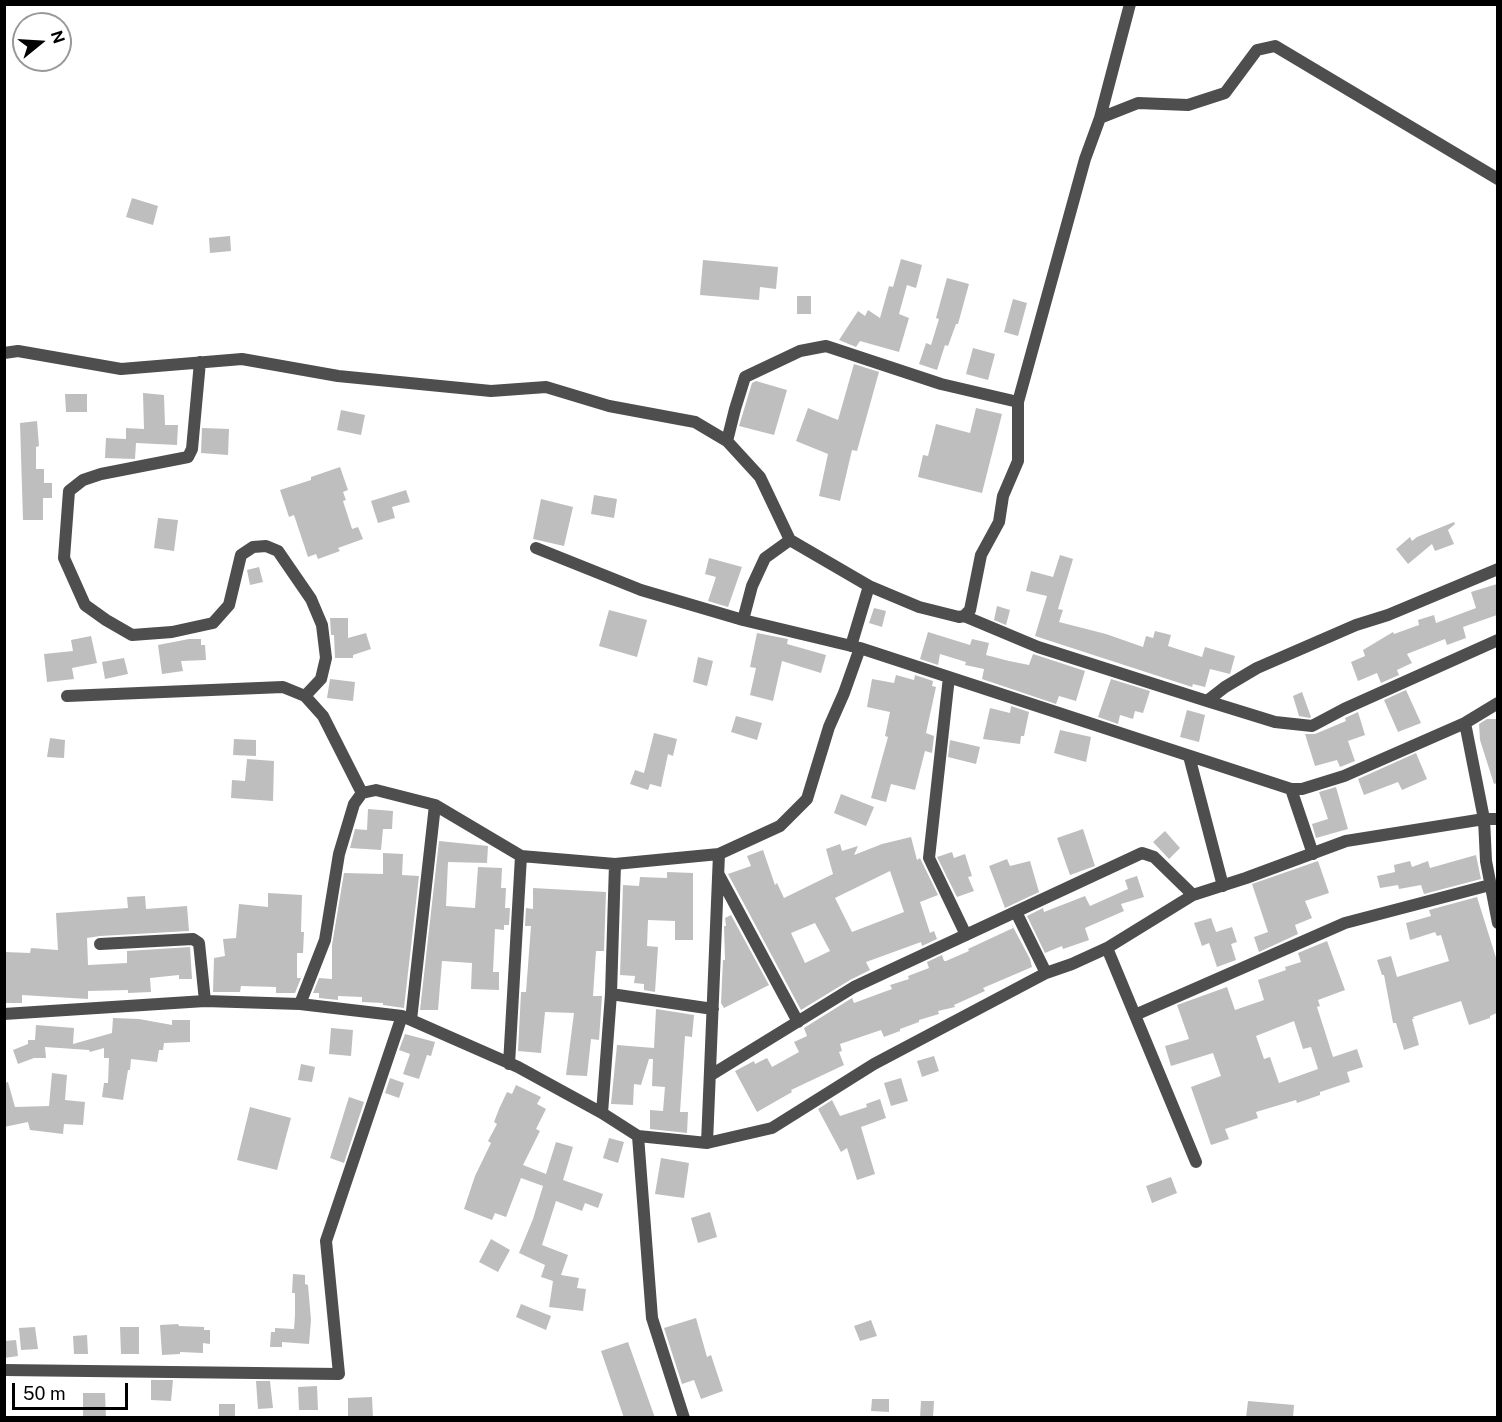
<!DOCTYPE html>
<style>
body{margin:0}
#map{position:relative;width:1502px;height:1422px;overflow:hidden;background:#fff;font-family:"Public Sans",sans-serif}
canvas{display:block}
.frame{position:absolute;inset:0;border:6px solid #000;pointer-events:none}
.north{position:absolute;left:12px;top:12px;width:60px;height:60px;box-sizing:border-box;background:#fff;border:2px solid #999;border-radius:50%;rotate:72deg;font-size:16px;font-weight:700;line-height:24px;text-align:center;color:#000}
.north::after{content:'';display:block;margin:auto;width:21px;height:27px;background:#000;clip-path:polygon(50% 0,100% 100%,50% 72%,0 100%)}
.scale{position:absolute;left:12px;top:1383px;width:116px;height:27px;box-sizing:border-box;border:3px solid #000;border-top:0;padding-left:8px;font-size:18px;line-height:21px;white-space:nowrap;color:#000;-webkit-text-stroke:4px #fff;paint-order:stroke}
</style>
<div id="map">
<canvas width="1502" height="1422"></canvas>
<div class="frame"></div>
<div class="north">N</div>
<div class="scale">50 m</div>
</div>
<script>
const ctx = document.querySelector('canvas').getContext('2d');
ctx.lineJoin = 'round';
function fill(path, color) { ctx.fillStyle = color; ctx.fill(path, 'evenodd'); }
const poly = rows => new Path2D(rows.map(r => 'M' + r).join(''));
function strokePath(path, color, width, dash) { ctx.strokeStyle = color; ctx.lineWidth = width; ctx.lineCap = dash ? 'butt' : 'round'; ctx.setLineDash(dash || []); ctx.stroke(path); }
fill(poly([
 [132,198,158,206,153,225,126,217],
 [230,236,231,251,210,253,209,238],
 [901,259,922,265,916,288,907,285,899,314,909,318,899,352,860,341,856,347,839,340,858,311,865,316,868,310,880,318,889,286,893,287],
 [703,260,778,267,776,289,760,287,759,300,700,295],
 [947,278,969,284,958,324,956,324,948,346,945,345,937,370,919,364,926,343,931,345,939,319,936,318],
 [797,296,811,296,811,314,797,314],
 [1013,299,1027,303,1018,336,1004,332],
 [973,348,995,354,988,380,966,374],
 [854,364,879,372,857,451,852,450,840,501,819,496,828,454,796,441,808,408,838,420],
 [756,381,787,390,774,435,739,426,752,383],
 [143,393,164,395,165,425,178,425,177,445,136,443,135,459,105,458,106,438,126,439,126,428,144,429],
 [65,394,87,394,87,412,66,412],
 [976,408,1002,414,982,493,918,477,923,455,928,456,936,424,970,433],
 [341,410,365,415,361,435,337,430],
 [37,421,39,446,36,447,36,469,44,469,44,483,52,483,52,498,43,498,43,520,23,520,20,423],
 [202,428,229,429,228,455,201,453],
 [340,467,348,490,343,492,346,500,343,501,352,529,358,527,363,539,338,548,340,551,318,559,316,554,308,557,294,515,289,517,280,490,311,480,311,477],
 [406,490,410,502,392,507,395,518,378,523,371,501],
 [594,495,617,499,614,518,591,514],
 [541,499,573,507,564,546,533,539],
 [158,518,178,520,174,551,154,548],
 [1454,522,1455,524,1448,530,1454,544,1435,551,1432,544,1408,564,1396,549,1410,537,1412,541,1417,537],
 [1060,555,1073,559,1058,609,1063,610,1059,622,1106,634,1143,647,1146,636,1153,638,1155,631,1171,635,1168,646,1202,657,1205,647,1235,656,1230,674,1210,669,1205,687,1193,684,1192,687,1035,636,1047,596,1026,591,1031,571,1053,577],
 [709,558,742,567,728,607,708,601,716,577,705,574],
 [259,567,263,582,250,585,247,570],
 [1497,584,1497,615,1463,627,1466,638,1447,645,1445,639,1407,654,1412,663,1397,670,1399,675,1381,683,1377,673,1358,681,1351,662,1365,656,1363,650,1393,632,1394,634,1419,625,1418,620,1434,615,1436,623,1476,608,1471,592],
 [997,606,1010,610,1006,625,994,620],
 [874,608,886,611,882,627,869,623],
 [609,610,647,620,637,657,599,646],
 [330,618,348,618,348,638,366,633,371,649,353,655,353,658,335,658,334,635,331,635],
 [928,632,970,645,972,639,989,643,986,655,1009,661,1029,665,1033,654,1085,671,1076,701,1059,696,1056,704,982,679,984,669,965,665,966,662,940,654,938,665,920,659],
 [757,633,788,639,787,644,826,655,821,673,782,661,773,701,750,695,756,668,750,667],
 [91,636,97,663,72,668,74,679,47,682,44,654,73,651,71,640],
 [189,639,201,639,201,645,205,645,206,660,181,661,183,671,162,674,158,645],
 [698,657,713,661,707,686,693,682],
 [124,658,128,674,105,679,102,662],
 [896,675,914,680,915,675,933,681,932,686,936,687,926,733,934,736,932,753,925,751,915,790,891,784,886,802,871,798,888,737,885,736,890,712,867,707,872,679,894,683],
 [330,679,355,682,353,701,327,698],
 [1111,679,1150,691,1143,713,1135,711,1133,719,1120,715,1118,724,1098,717],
 [1406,690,1421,723,1398,732,1384,700],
 [1302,692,1311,717,1310,718,1299,716,1293,696],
 [1011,706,1029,712,1024,736,1021,736,1020,744,983,739,990,708,1010,713],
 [1187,710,1205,715,1199,742,1180,737],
 [1358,712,1365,735,1348,741,1355,761,1340,767,1337,760,1315,766,1305,734,1315,734,1346,721,1345,718],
 [736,716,762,723,757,740,731,732],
 [1487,719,1497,719,1497,783,1494,784,1480,740,1479,724],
 [1060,730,1091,737,1086,762,1054,753],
 [654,733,677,739,673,756,668,754,661,787,650,784,648,790,630,784,635,770,644,773],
 [50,738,65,740,64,758,47,757],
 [234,739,256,740,256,756,233,755],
 [950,740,980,747,976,764,948,757],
 [1416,753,1427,779,1402,790,1398,782,1364,795,1358,779],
 [247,759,274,761,273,801,231,798,232,780,245,781],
 [1336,787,1348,829,1316,838,1312,824,1328,819,1319,792],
 [841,794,874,807,866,826,834,813],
 [368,809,393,811,392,829,383,829,381,850,350,848,355,829,367,830],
 [1083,829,1095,866,1070,875,1057,838],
 [1165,831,1180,848,1169,859,1153,842],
 [911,837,917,860,920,858,938,895,920,902,930,933,934,931,937,939,922,946,921,942,866,962,870,970,850,980,801,1010,728,874,751,866,747,856,763,850,775,885,777,883,784,898,833,874,826,849,840,844,842,851,858,846,854,855,882,844],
 [890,871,904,912,852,932,835,898],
 [815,923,830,951,805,963,791,933],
 [439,841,488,846,487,863,448,862,446,906,475,908,478,867,502,868,501,888,506,888,505,908,510,908,509,925,504,925,504,930,495,929,493,972,499,972,499,990,471,989,472,963,442,961,438,1010,420,1010],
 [952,852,954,858,965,854,972,876,968,877,974,891,957,897,937,857],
 [383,853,403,854,402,875,419,876,404,1008,383,1005,383,1003,362,1002,362,997,338,996,338,1000,319,998,319,993,313,993,319,978,332,979,332,945,344,873,383,874],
 [1476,855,1481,879,1424,894,1421,885,1399,889,1398,885,1380,888,1377,876,1395,872,1394,865,1410,861,1412,867,1428,861,1430,868],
 [1007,859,1010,866,1030,861,1039,892,1005,908,989,866],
 [1318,861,1329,893,1305,901,1312,918,1295,925,1298,934,1259,952,1254,937,1268,932,1252,884],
 [667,872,693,873,693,940,675,940,675,921,648,920,647,946,658,947,655,992,644,990,644,984,634,983,635,976,620,975,623,885,639,886,640,877,667,878],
 [1137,876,1144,897,1121,904,1124,911,1085,928,1089,940,1063,949,1062,946,1045,953,1027,916,1043,908,1044,912,1085,896,1090,906,1128,889,1125,880],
 [533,888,606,892,604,951,596,951,593,996,602,996,599,1040,591,1039,587,1076,566,1075,574,1013,545,1012,541,1053,518,1051,521,992,526,992,531,926,525,926,526,908,533,909],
 [268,893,302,895,301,932,304,932,303,953,297,953,297,978,301,978,295,993,276,993,276,987,241,986,240,992,213,992,214,958,225,956,223,939,236,938,239,904,268,907],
 [145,896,146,909,187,906,189,931,100,936,87,938,88,965,127,963,127,951,190,947,192,979,179,979,179,975,150,978,151,992,128,993,128,990,88,991,88,999,22,995,22,1003,6,1003,4,952,30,953,31,948,58,950,56,913,128,908,127,897],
 [1477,897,1497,961,1497,1013,1490,1016,1490,1018,1469,1025,1461,1001,1413,1017,1414,1019,1412,1019,1419,1045,1404,1050,1396,1023,1393,1023,1384,975,1382,975,1377,960,1391,956,1397,977,1449,961,1441,935,1437,936,1435,932,1410,940,1406,923,1431,916,1429,910],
 [731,915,769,985,724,1008,721,1003,723,960,725,960,724,926,726,926,725,918],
 [1211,918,1216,932,1232,927,1237,942,1231,944,1236,960,1217,967,1209,943,1202,946,1194,923],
 [1011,923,1030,959,1032,967,983,988,985,991,954,1005,955,1007,938,1011,939,1014,919,1020,919,1022,900,1029,900,1031,884,1037,881,1030,840,1044,842,1051,839,1052,844,1065,791,1090,792,1092,757,1112,735,1071,754,1061,755,1064,767,1058,772,1067,799,1052,794,1042,807,1036,804,1028,852,998,854,1003,892,989,890,985,909,979,908,976,929,968,927,962,942,955,944,961,946,961,969,951,968,949,1013,928],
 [1327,941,1345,990,1318,1000,1320,1006,1317,1007,1333,1057,1357,1049,1363,1067,1347,1072,1350,1082,1320,1092,1320,1095,1297,1103,1296,1100,1256,1112,1258,1118,1225,1129,1229,1139,1211,1145,1191,1087,1221,1076,1213,1053,1171,1066,1165,1046,1189,1039,1177,1005,1227,987,1235,1010,1264,1000,1258,980,1286,970,1285,967,1301,962,1298,953],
 [1294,1021,1303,1049,1311,1047,1318,1069,1279,1083,1270,1057,1264,1059,1256,1036],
 [656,1009,694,1015,692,1037,685,1036,680,1112,688,1112,687,1133,650,1129,650,1110,663,1111,665,1087,652,1086,653,1059,649,1059,641,1085,634,1084,633,1105,611,1104,617,1045,654,1048],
 [113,1018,139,1019,172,1025,172,1020,190,1020,190,1042,164,1043,163,1050,159,1050,157,1062,131,1059,130,1070,128,1070,123,1100,102,1097,104,1083,108,1083,109,1058,104,1058,104,1048,90,1052,89,1050,45,1047,46,1058,34,1058,18,1064,13,1050,28,1044,28,1040,35,1040,36,1025,74,1028,73,1044,112,1033],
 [331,1028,353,1030,351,1056,329,1054],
 [405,1034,435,1042,431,1056,427,1055,419,1079,403,1074,410,1054,399,1050],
 [934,1056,939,1071,922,1077,917,1061],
 [301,1064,315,1067,312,1082,298,1080],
 [52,1073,67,1075,65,1100,85,1102,83,1125,64,1124,63,1134,30,1130,28,1122,4,1127,4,1083,8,1082,15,1107,49,1106],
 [390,1078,404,1083,399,1098,385,1093],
 [901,1078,908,1101,891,1106,884,1083],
 [516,1085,541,1097,537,1104,546,1109,536,1129,540,1131,523,1165,546,1174,556,1142,573,1147,563,1180,603,1194,598,1208,585,1203,582,1211,556,1201,542,1245,568,1255,561,1275,579,1278,577,1288,586,1289,583,1311,549,1307,553,1281,541,1277,545,1265,519,1253,533,1219,543,1186,521,1178,506,1217,495,1213,492,1220,464,1209,475,1176,491,1143,488,1141,497,1124,494,1122,499,1109,507,1092,512,1094],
 [349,1097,364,1102,344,1163,330,1158],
 [880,1099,886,1118,861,1127,875,1174,857,1180,847,1148,841,1152,818,1109,832,1100,840,1116,867,1107,866,1104],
 [250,1107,291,1118,277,1170,237,1160],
 [609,1138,624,1142,618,1163,603,1158],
 [661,1158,689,1163,684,1198,655,1194],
 [1171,1177,1177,1193,1152,1203,1146,1186],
 [710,1212,717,1237,698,1243,691,1218],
 [491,1239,510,1250,498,1272,479,1262],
 [293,1274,305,1275,305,1284,308,1285,311,1320,309,1344,282,1342,282,1347,270,1347,271,1332,275,1332,275,1328,294,1329,295,1315,295,1293,292,1293],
 [521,1304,551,1316,546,1330,516,1317],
 [696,1318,707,1357,711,1355,723,1391,701,1399,694,1380,682,1384,664,1328],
 [871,1320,877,1336,860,1341,854,1326],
 [178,1324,179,1326,204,1327,204,1330,210,1330,210,1344,203,1343,203,1353,180,1352,180,1354,162,1355,160,1325],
 [35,1327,38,1349,21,1350,19,1328],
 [120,1327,139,1327,139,1354,121,1354],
 [87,1335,88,1354,74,1354,73,1336],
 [16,1340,18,1356,4,1358,4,1341],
 [628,1342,655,1418,624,1418,601,1351],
 [151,1380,173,1380,171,1401,151,1400],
 [256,1381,270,1381,273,1408,258,1409],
 [317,1386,318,1410,299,1410,298,1387],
 [83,1393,105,1393,106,1418,83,1418],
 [372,1397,373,1418,348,1418,348,1398],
 [872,1399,889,1399,889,1412,871,1411],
 [921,1401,934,1401,933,1418,920,1418],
 [1248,1401,1294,1405,1293,1418,1246,1418],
 [219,1404,235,1404,235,1418,219,1418]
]), '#bebebe');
strokePath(poly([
 [1100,118,1138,103,1188,105,1225,93,1257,50,1275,46,1498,179],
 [4,353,18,351,121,369,242,359,338,376,491,391,546,387,609,406,695,422,727,441,760,477,790,540,869,586],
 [200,362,192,449,188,457,101,474,83,480,69,491,64,558,85,605,106,620,132,635,172,632,213,623,229,605,241,555,253,547,266,546,278,551,311,599,322,625,326,658,321,679,305,696],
 [727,441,735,409,745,377,800,351,826,346,941,384,1018,402],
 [536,548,641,590,743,620,860,648,1291,789,1302,789,1344,776,1465,723,1498,703],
 [964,616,1038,647,1207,701,1275,722,1312,726,1344,709,1498,640],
 [743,620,752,586,765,558,790,540],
 [851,646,869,586,919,607,959,617,964,616,970,610,981,555,999,522,1003,496,1018,461,1018,402,1085,159,1100,118,1130,4],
 [949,677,929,858,966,935],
 [67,696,283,687,305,696,323,716,362,793],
 [1207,701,1225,687,1257,668,1356,625,1388,615,1498,569],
 [1465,723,1484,819,1486,861,1498,923],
 [1189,756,1223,886],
 [1291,789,1313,854],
 [719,875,798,1022],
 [1016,912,1046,973],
 [100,944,193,939,199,943,205,1001],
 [1107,948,1196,1162],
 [611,994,713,1009],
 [300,1004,325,940,339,854,354,804,362,793,376,790,435,805,521,856,615,864,719,854,780,826,807,799,829,727,844,693,860,648],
 [4,1014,205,1001,300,1004,402,1016,518,1067,602,1113,638,1136,707,1143,772,1128,874,1064,1046,973,1072,964,1107,948,1193,895],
 [1135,1015,1345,923,1490,885],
 [411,1020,435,805],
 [509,1064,521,856],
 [711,1075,854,987,1142,853,1154,857,1193,895,1246,878,1346,841,1484,819,1498,819],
 [602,1113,611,994,615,864],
 [638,1136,652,1318,684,1418],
 [707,1143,719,854],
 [4,1370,339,1374,326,1241,402,1016]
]), '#4e4e4e', 12);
</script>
